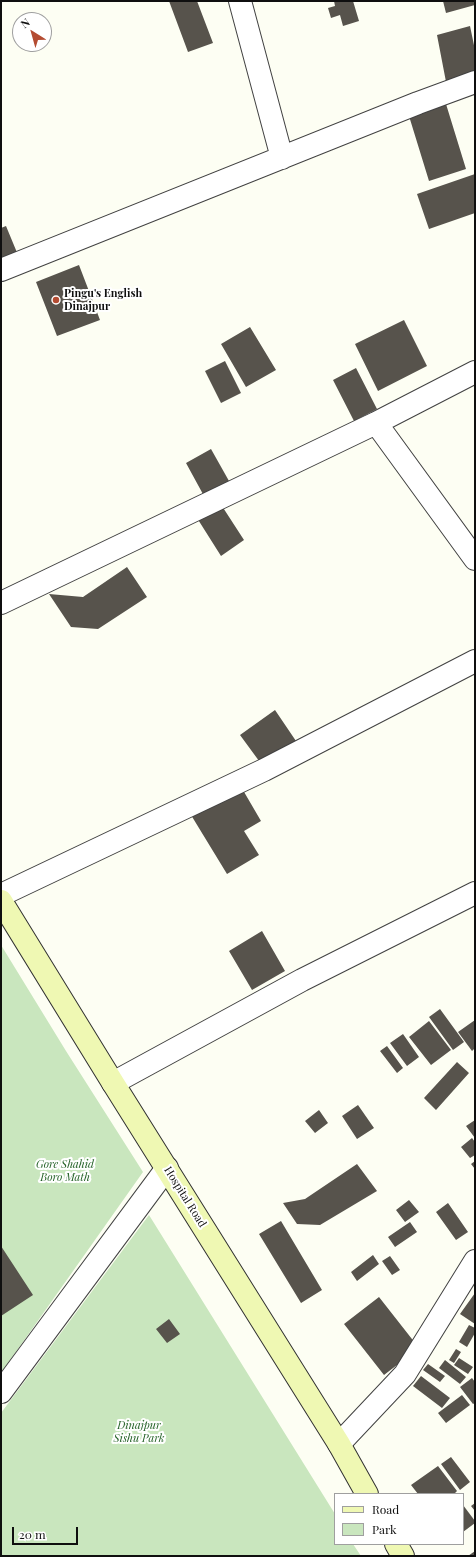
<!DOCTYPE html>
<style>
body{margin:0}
#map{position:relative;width:476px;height:1557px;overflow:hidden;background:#fdfef3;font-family:"Playfair Display",serif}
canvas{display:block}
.frame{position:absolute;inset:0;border:2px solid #0f0f0f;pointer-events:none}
.legend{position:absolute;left:334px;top:1493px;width:130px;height:52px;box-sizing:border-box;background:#fff;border:1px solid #9f9f9f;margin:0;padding:5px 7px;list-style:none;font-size:12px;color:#0f0f0f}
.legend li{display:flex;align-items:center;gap:8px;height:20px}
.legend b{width:20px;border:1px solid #9f9f9f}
.north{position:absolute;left:12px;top:12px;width:40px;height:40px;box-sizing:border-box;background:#fff;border:1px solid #9f9f9f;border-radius:50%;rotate:323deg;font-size:11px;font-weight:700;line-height:16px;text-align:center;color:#0f0f0f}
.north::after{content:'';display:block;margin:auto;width:14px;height:18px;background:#b44c32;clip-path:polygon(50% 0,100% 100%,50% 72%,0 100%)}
.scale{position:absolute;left:12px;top:1527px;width:66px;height:18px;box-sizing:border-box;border:2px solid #0f0f0f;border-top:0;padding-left:5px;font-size:12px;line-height:14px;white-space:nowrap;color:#0f0f0f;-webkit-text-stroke:3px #fff;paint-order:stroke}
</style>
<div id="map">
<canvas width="476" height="1557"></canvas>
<div class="frame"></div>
<ul class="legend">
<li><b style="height:5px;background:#eff8b3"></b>Road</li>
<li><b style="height:11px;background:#c9e6be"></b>Park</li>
</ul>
<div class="north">N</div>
<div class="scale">20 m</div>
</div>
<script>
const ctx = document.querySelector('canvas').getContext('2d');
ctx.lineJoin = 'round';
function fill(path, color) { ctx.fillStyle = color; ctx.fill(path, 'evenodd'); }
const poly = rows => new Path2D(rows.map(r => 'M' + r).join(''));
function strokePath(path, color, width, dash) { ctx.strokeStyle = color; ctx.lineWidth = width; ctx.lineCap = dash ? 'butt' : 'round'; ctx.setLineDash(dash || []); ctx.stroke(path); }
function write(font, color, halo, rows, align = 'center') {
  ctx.font = font + ' "Playfair Display",serif'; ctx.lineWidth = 4; ctx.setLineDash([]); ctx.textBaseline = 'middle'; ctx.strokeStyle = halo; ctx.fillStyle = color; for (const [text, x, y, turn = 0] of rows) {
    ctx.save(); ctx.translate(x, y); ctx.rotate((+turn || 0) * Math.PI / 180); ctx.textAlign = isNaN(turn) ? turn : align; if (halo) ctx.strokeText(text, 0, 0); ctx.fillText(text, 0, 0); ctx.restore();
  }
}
fill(poly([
 [1,945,66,1051,143,1172,1,1373],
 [149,1215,335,1514,335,1544,353,1544,361,1556,1,1556,1,1413]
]), '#c9e6be');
fill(poly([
 [169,1,197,1,213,43,188,52],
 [334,1,353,1,359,21,343,26,340,15,331,18,328,8,335,6],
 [443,1,475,1,475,5,446,13],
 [470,26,475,50,475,78,447,87,437,35],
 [446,104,466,169,429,181,409,116],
 [475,174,475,213,429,229,417,194],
 [6,226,18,255,1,262,1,228],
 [79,265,100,320,57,336,36,282],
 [404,320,427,366,378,391,355,344],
 [250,327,276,370,246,387,221,344],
 [225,361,241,393,221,403,205,371],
 [356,368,377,409,354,421,333,380],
 [211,449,229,481,204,496,186,463],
 [220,503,244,540,221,556,197,518],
 [127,567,147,597,98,629,71,627,49,594,83,597],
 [275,710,296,741,262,765,240,735],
 [240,785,261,821,244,831,259,855,227,874,191,815],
 [262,931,285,971,252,990,229,951],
 [440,1009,464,1042,453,1050,429,1017],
 [475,1020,475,1048,472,1051,458,1032],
 [429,1021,451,1050,431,1065,409,1037],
 [403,1034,419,1057,407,1066,390,1043],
 [387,1046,403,1068,397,1073,380,1051],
 [457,1062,469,1073,436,1110,424,1098],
 [358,1105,374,1128,357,1139,342,1116],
 [319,1110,328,1123,315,1133,305,1121],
 [475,1120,475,1138,466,1126],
 [472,1138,475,1142,475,1155,470,1158,461,1147],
 [475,1161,475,1169,471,1164],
 [357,1164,377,1191,320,1225,297,1224,283,1203,305,1199],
 [409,1200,419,1212,405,1222,396,1210],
 [448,1203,468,1232,456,1240,436,1212],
 [281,1221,322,1290,301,1303,259,1234],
 [410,1222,417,1232,395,1247,388,1237],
 [1,1246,33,1295,1,1316],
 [373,1255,379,1264,357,1281,351,1272],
 [390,1256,400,1270,392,1275,382,1261],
 [475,1293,475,1324,460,1314],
 [379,1297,419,1348,384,1375,344,1324],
 [169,1319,180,1334,167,1343,156,1329],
 [469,1325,475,1328,475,1333,467,1347,459,1342],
 [456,1349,461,1352,454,1363,449,1360],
 [459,1358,473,1367,468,1374,454,1365],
 [445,1360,466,1377,460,1384,439,1368],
 [428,1364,445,1376,440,1382,423,1370],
 [421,1376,450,1398,442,1408,413,1386],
 [472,1378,475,1382,475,1403,473,1404,460,1387],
 [462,1395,470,1405,446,1423,438,1413],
 [451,1457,470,1482,460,1490,441,1464],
 [438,1466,457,1491,454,1494,418,1494,411,1485],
 [475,1503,475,1511,471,1506],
 [463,1505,475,1521,475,1523,463,1532],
 [475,1551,475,1556,468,1556]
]), '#57534c');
const minor = poly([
 [240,1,282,158],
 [1,270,418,103,475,82],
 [376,423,475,559],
 [1,603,376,423,475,372],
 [1,895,264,770,475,661],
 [113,1083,302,980,475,893],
 [1,1392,167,1168],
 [339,1444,405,1374,475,1261]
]);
const secondary = poly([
 [1,901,113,1083,339,1444,367,1494],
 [396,1544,403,1556]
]);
strokePath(minor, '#424242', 24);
strokePath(secondary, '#313131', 24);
strokePath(minor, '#fff', 22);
strokePath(secondary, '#eff8b3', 22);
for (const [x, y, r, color] of [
 [56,300,4,"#b44c32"]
]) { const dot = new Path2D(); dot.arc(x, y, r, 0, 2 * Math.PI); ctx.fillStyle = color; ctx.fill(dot); strokePath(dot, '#fff', 1.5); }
write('bold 11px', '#0f0f0f', '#fff', [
 ["Pingu's English",64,294],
 ["Dinajpur",64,307]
], 'left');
write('italic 11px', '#246227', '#fff', [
 ["Gore Shahid",65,1165],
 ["Boro Math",65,1178],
 ["Dinajpur",139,1426],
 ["Sishu Park",139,1439]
]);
write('11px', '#0f0f0f', '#fff', [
 ["Hospital Road",185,1197,58]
]);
</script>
